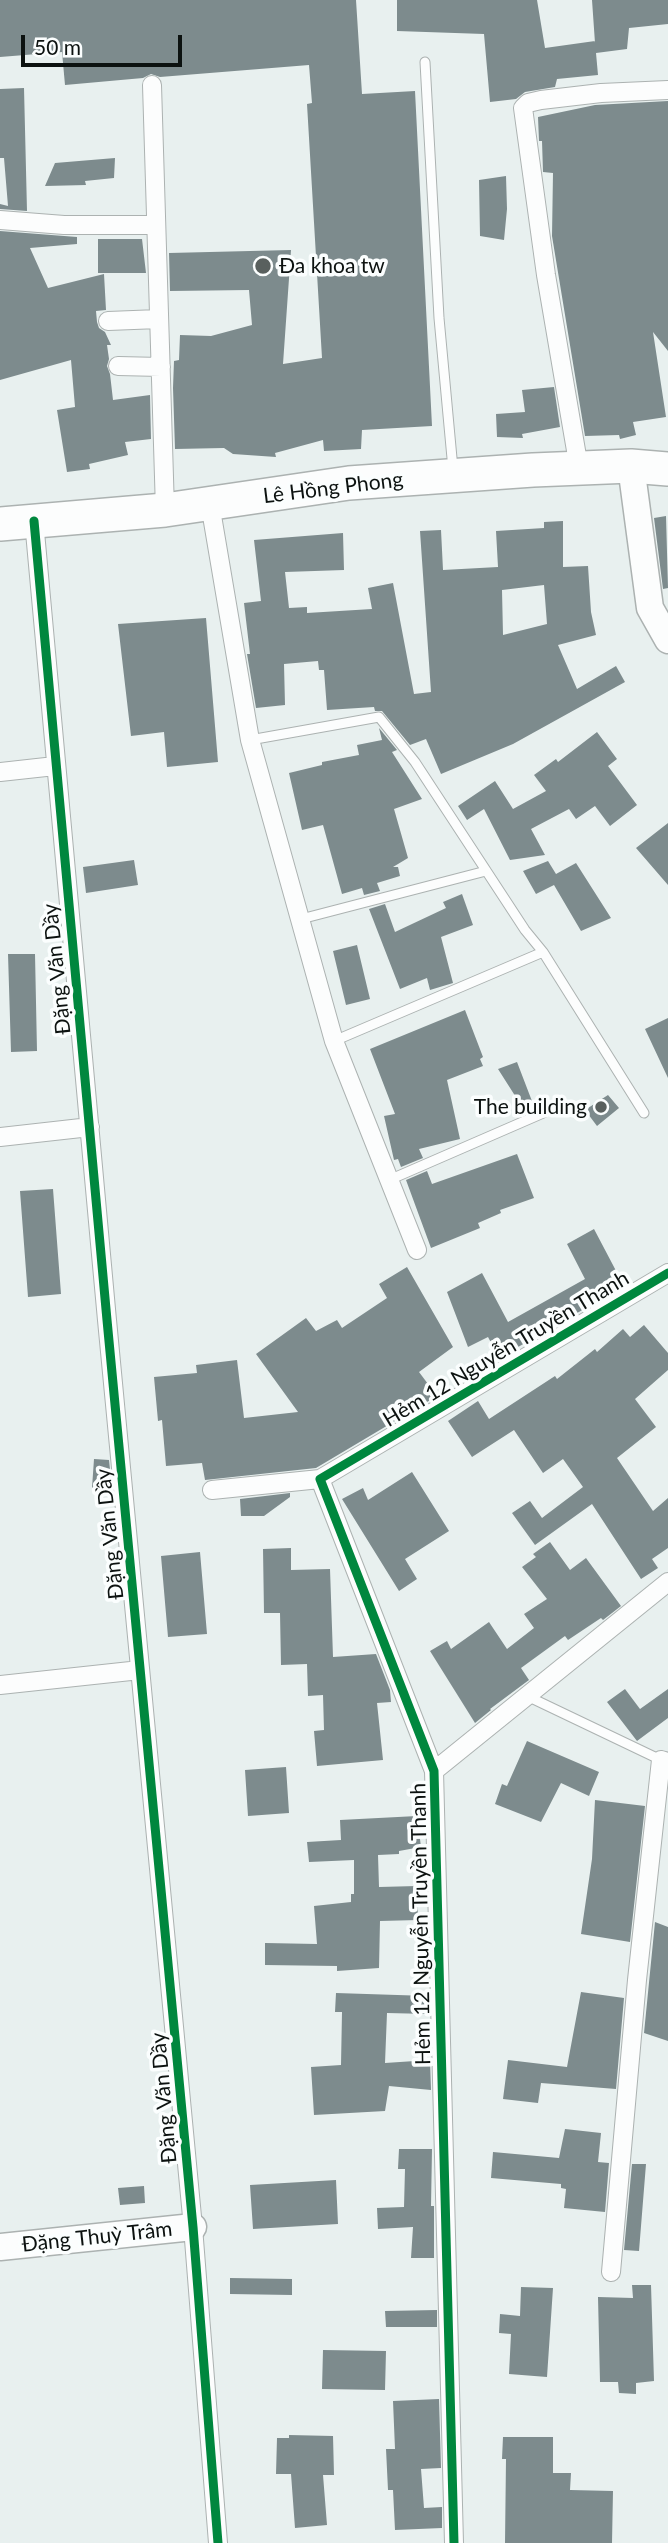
<!DOCTYPE html>
<meta charset="utf-8">
<style>
body{margin:0}
#map{position:relative;width:668px;height:2543px;overflow:hidden;background:#e8f0ef;font-family:Lato,sans-serif}
canvas{display:block}
.scale{position:absolute;left:21px;top:35px;width:161px;height:32px;box-sizing:border-box;border:4px solid #0c1210;border-top:0;padding-left:9px;font-size:21px;line-height:24px;white-space:nowrap;color:#0c1210;-webkit-text-stroke:5px #fbfefe;paint-order:stroke}
</style>
<div id="map">
<canvas width="668" height="2543"></canvas>
<div class="scale">50 m</div>
</div>
<script>
const ctx = document.querySelector('canvas').getContext('2d');
ctx.lineJoin = 'round';
function fill(path, color) { ctx.fillStyle = color; ctx.fill(path, 'evenodd'); }
const poly = rows => new Path2D(rows.map(r => 'M' + r).join(''));
function strokePath(path, color, width, dash) { ctx.strokeStyle = color; ctx.lineWidth = width; ctx.lineCap = dash ? 'butt' : 'round'; ctx.setLineDash(dash || []); ctx.stroke(path); }
function write(font, color, halo, rows, align = 'center') {
  ctx.font = font + ' Lato,sans-serif'; ctx.lineWidth = 7; ctx.setLineDash([]); ctx.textBaseline = 'middle'; ctx.strokeStyle = halo; ctx.fillStyle = color; for (const [text, x, y, turn = 0] of rows) {
    ctx.save(); ctx.translate(x, y); ctx.rotate((+turn || 0) * Math.PI / 180); ctx.textAlign = isNaN(turn) ? turn : align; if (halo) ctx.strokeText(text, 0, 0); ctx.fillText(text, 0, 0); ctx.restore();
  }
}
fill(poly([
 [0,0,356,0,362,94,415,91,432,426,362,430,361,449,324,451,323,440,275,453,276,457,233,454,224,448,175,449,173,388,174,361,179,360,180,335,211,336,252,325,249,290,170,291,169,253,291,250,283,364,322,358,307,104,312,103,309,65,160,77,151,74,143,78,65,85,62,52,0,57],
 [397,0,537,0,545,48,595,41,595,43,592,0,668,0,668,24,629,28,627,49,596,53,598,75,557,79,555,87,525,92,516,99,490,102,484,34,397,31],
 [24,88,27,211,0,209,0,204,8,206,4,158,0,158,0,89],
 [668,101,668,351,653,332,666,417,633,422,636,435,620,439,619,435,585,436,552,236,553,173,543,172,542,141,539,141,538,117,595,105],
 [115,158,114,178,85,181,86,185,45,186,55,163],
 [506,176,507,209,504,240,480,236,479,180],
 [0,231,77,237,77,244,30,248,48,288,104,274,106,310,96,311,97,322,99,328,105,332,111,345,107,345,109,359,107,366,110,374,113,400,150,395,151,439,125,442,128,455,89,464,90,469,67,472,57,410,75,407,71,360,0,380],
 [98,239,142,239,146,273,98,273],
 [554,387,560,427,522,434,523,438,497,437,496,414,525,412,522,390],
 [666,516,668,588,663,589,654,518],
 [563,521,563,567,588,566,591,612,596,635,558,645,577,689,616,666,625,682,513,744,441,774,426,739,410,745,382,711,375,711,374,707,327,710,324,670,319,670,318,661,284,664,285,705,256,708,247,654,250,654,244,603,261,601,254,540,343,533,344,570,285,572,289,608,307,607,307,613,372,609,368,588,393,583,414,694,431,692,420,531,441,530,443,570,498,567,496,531,544,528,544,522],
 [544,585,547,624,503,635,502,590],
 [206,618,218,762,167,767,164,732,131,736,118,624],
 [379,728,397,750,392,752,422,799,394,809,408,858,393,867,398,867,400,876,377,883,380,891,364,895,362,888,342,894,323,825,302,830,289,773,322,765,322,762,359,755,357,745,382,740],
 [597,732,617,759,608,766,637,805,610,826,595,806,576,819,569,809,531,829,545,855,510,860,484,809,467,820,458,806,495,781,513,809,546,791,534,775,556,759,558,762],
 [668,823,668,885,636,848],
 [134,860,138,885,86,893,83,867],
 [548,861,556,874,576,863,611,918,581,931,554,885,536,894,523,871],
 [462,894,473,925,441,937,453,983,430,990,427,978,400,989,369,909,385,904,395,932,446,908,443,902],
 [357,945,370,999,346,1005,333,951],
 [8,954,35,954,37,1051,11,1052],
 [465,1010,483,1057,480,1059,483,1066,447,1080,460,1139,419,1149,423,1158,401,1167,398,1159,394,1160,384,1116,395,1114,370,1049],
 [668,1018,668,1078,645,1029],
 [517,1062,535,1109,526,1113,498,1069],
 [608,1095,619,1108,597,1126,585,1110],
 [517,1154,534,1198,500,1210,501,1213,478,1223,480,1228,431,1248,406,1180,427,1171,432,1184],
 [53,1189,61,1294,28,1297,20,1191],
 [594,1229,624,1286,499,1358,488,1337,468,1347,447,1292,482,1273,508,1322,585,1279,567,1244],
 [407,1267,453,1347,419,1372,437,1396,316,1468,205,1480,202,1463,166,1466,162,1420,158,1421,154,1377,197,1373,196,1365,237,1360,244,1418,298,1412,256,1354,306,1318,316,1331,337,1320,342,1328,387,1298,379,1284],
 [644,1325,668,1353,668,1370,635,1399,656,1427,617,1458,653,1511,668,1498,668,1548,652,1559,658,1568,641,1579,592,1504,535,1545,512,1513,530,1501,542,1518,583,1487,563,1459,543,1473,514,1430,472,1457,448,1421,478,1401,489,1419,555,1376,557,1379,595,1349,597,1352,623,1329,630,1337],
 [94,1459,109,1460,112,1489,92,1488],
 [412,1472,449,1531,405,1559,417,1579,399,1591,342,1499,363,1488,368,1500],
 [290,1493,290,1497,264,1516,241,1516,240,1499],
 [550,1542,570,1570,586,1558,621,1606,603,1620,601,1618,568,1640,565,1636,521,1668,529,1680,490,1709,491,1710,475,1723,430,1651,447,1641,451,1649,489,1622,507,1649,534,1628,524,1614,547,1599,522,1567,536,1557,533,1554],
 [291,1548,291,1570,330,1569,333,1657,376,1654,390,1690,391,1702,377,1703,383,1760,317,1766,314,1731,324,1730,323,1695,308,1696,307,1664,281,1665,280,1613,264,1613,263,1549],
 [200,1552,207,1634,168,1637,161,1556],
 [625,1689,640,1709,668,1689,668,1718,637,1741,607,1702],
 [527,1741,599,1772,589,1796,561,1783,541,1822,495,1804,502,1784,507,1786],
 [286,1767,289,1813,248,1816,245,1770],
 [595,1800,645,1806,630,1942,581,1934,592,1859],
 [417,1816,421,1847,399,1851,399,1854,378,1855,379,1887,417,1886,418,1920,380,1921,379,1968,337,1971,337,1966,265,1965,265,1943,317,1944,314,1906,351,1902,351,1894,354,1894,354,1860,309,1862,307,1842,341,1840,340,1820],
 [655,1922,668,1927,668,2041,644,2033],
 [581,1992,624,1998,616,2089,541,2083,538,2103,503,2099,508,2060,567,2067],
 [336,1993,428,1996,429,2014,387,2013,385,2063,430,2060,431,2090,389,2086,385,2111,314,2115,311,2067,341,2065,342,2012,335,2012],
 [565,2129,601,2133,598,2162,609,2163,605,2212,564,2208,566,2189,561,2188,561,2184,491,2178,493,2152,559,2158],
 [399,2149,432,2149,431,2206,434,2206,434,2258,411,2258,413,2227,378,2229,377,2208,404,2207,405,2169,398,2169],
 [632,2164,646,2164,639,2251,624,2250],
 [336,2180,338,2224,253,2229,250,2185],
 [144,2186,145,2203,120,2205,118,2188],
 [230,2278,292,2279,292,2295,230,2294],
 [632,2285,651,2285,654,2381,636,2383,636,2394,619,2393,618,2382,600,2382,598,2297,633,2298],
 [521,2287,553,2288,547,2377,509,2374,511,2334,499,2333,500,2314,520,2316],
 [437,2310,437,2327,386,2327,385,2311],
 [323,2350,386,2351,385,2390,322,2389],
 [439,2399,441,2468,421,2469,424,2508,442,2507,442,2528,395,2530,393,2490,388,2490,386,2449,395,2449,393,2401],
 [289,2435,333,2436,334,2475,323,2475,327,2525,295,2528,291,2474,276,2474,277,2438,289,2438],
 [503,2437,553,2437,553,2473,571,2473,570,2490,613,2491,612,2543,505,2543,506,2459,502,2459]
]), '#7d8b8d');
const lane = poly([
 [425,62,439,318,453,469],
 [250,740,379,717,415,762,525,930,543,952,644,1113],
 [301,919,486,871],
 [334,1041,543,952],
 [389,1180,557,1107],
 [527,1696,661,1760]
]);
const street = poly([
 [152,85,165,510],
 [0,220,64,225,156,225],
 [108,321,159,319],
 [118,366,161,367],
 [579,468,546,275,523,108,528,103,541,100,601,93,668,90],
 [210,504,250,740,334,1041,417,1250],
 [34,521,107,1320,193,2227,218,2543],
 [0,772,55,766],
 [0,1137,90,1127],
 [212,1490,320,1479],
 [0,1685,140,1670],
 [434,1771,668,1582],
 [611,2272,637,1980,661,1760,668,1762],
 [454,2543,434,1771,320,1479,668,1273]
]);
const secondary = poly([
 [631,466,650,608,668,640],
 [0,2247,193,2227]
]);
const highway = poly([
 [0,524,165,510,349,483,533,470,631,466,668,469]
]);
strokePath(lane, '#acb2b1', 11);
strokePath(street, '#acb2b1', 20);
strokePath(secondary, '#acb2b1', 29);
strokePath(highway, '#acb2b1', 36);
strokePath(lane, '#fcfdfd', 9);
strokePath(street, '#fcfdfd', 18);
strokePath(secondary, '#fcfdfd', 26);
strokePath(highway, '#fcfdfd', 33);
strokePath(poly([
 [34,521,107,1320,193,2227,218,2543],
 [454,2543,434,1771,320,1479,668,1273]
]), '#00873e', 9);
for (const [x, y, r, color] of [
 [263,266,9,"#59605e"],
 [601,1107,7,"#59605e"]
]) { const dot = new Path2D(); dot.arc(x, y, r, 0, 2 * Math.PI); ctx.fillStyle = color; ctx.fill(dot); strokePath(dot, '#fbfefe', 2.5); }
write('21px', '#0c1210', '#fbfefe', [
 ["Đa khoa tw",279,266],
 ["The building",587,1107,"right"]
], 'left');
write('21px', '#0c1210', '#fbfefe', [
 ["Lê Hồng Phong",333,488,-7],
 ["Đặng Văn Dầy",57,969,-96],
 ["Hẻm 12 Nguyễn Truyền Thanh",506,1349,-31],
 ["Đặng Văn Dầy",110,1534,-96],
 ["Hẻm 12 Nguyễn Truyền Thanh",421,1924,-91],
 ["Đặng Văn Dầy",164,2098,-95],
 ["Đặng Thuỳ Trâm",97,2237,-6]
]);
</script>
